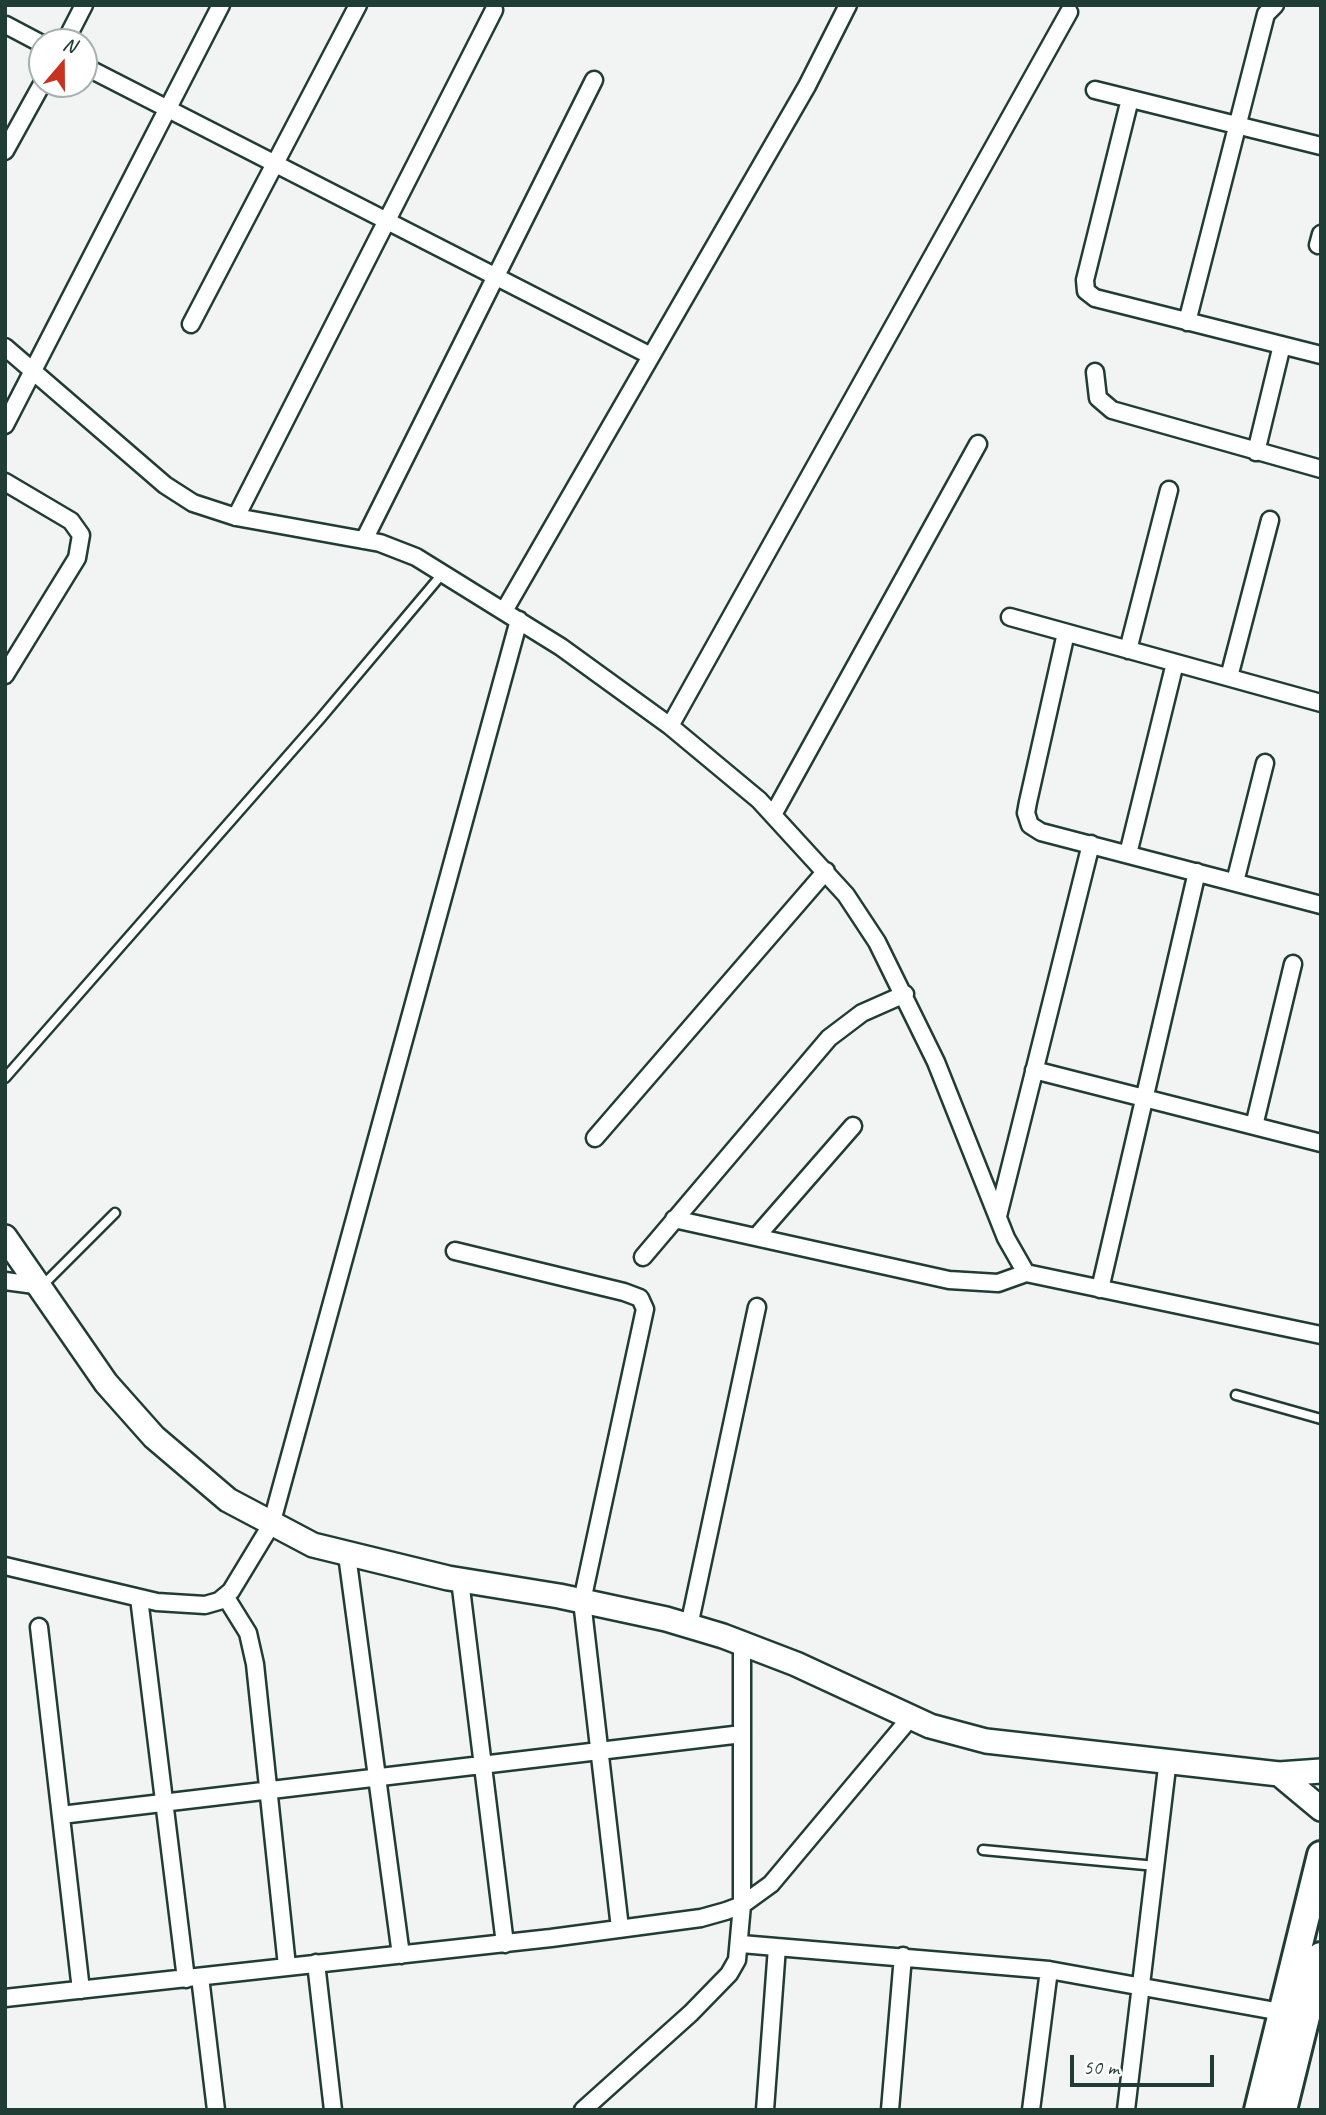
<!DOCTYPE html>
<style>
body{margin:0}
#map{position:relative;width:1326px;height:2115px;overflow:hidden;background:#f2f3f3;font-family:Caveat,sans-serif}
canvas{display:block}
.frame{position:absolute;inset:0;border:7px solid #1f3d34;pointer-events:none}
.north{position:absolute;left:28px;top:28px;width:70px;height:70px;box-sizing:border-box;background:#fff;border:2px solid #a5b1ae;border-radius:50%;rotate:20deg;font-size:19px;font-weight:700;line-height:28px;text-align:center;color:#1f3d34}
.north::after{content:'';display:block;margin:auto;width:24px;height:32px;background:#c8321e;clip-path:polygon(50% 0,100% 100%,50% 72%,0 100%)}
.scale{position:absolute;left:1070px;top:2055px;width:144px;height:32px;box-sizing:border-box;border:4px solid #1f3d34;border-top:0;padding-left:9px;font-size:21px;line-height:24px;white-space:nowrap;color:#1f3d34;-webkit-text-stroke:5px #fff;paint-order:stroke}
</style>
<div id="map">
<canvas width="1326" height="2115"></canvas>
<div class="frame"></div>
<div class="north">N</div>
<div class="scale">50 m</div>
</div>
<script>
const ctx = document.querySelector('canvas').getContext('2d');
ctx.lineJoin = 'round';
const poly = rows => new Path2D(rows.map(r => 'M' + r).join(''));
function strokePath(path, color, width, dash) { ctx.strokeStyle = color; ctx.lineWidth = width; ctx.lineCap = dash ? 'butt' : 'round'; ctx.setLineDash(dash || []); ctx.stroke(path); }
const lane = poly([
 [5,1078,320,719,443,573],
 [42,1286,115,1213],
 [1236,1395,1321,1419],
 [983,1850,1156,1866]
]);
const street = poly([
 [6,25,42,44],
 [65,42,84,5],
 [84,66,651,356],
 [1095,90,1321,146],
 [1130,99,1085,280,1086,291,1095,298,1321,355],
 [5,151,42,84],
 [1318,245,1321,234],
 [1187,322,1266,14,1275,5],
 [191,324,358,5],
 [5,347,165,485,193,503,236,517,380,543,416,557,561,647,670,726,759,800,846,895,877,942,936,1062,1006,1238,1026,1273,1321,1335],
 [1095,372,1098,398,1112,410,1321,469],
 [5,425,221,5],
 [1256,452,1282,345],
 [5,482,71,521,81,535,77,558,5,675],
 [236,517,494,10],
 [364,540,594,80],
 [504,611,807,86,848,5],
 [1010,617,1321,703],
 [1066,633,1028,802,1026,813,1030,825,1041,832,1321,905],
 [1128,650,1169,490],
 [1229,677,1270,520],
 [670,726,1069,12],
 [774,813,978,444],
 [1128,854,1175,663],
 [1235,882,1265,763],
 [1034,1070,1321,1143],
 [1254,1126,1293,964],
 [595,1138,826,871],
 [998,1216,1091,844],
 [674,1219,949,1280,998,1283,1026,1273],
 [757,1236,853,1126],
 [455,1251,624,1292,640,1298,645,1309,582,1601,620,1928],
 [643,1257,829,1038,862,1013,905,994],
 [5,1281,42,1286],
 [1100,1289,1197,872],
 [347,1555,401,1955],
 [5,1566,157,1602,205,1605,219,1601,231,1591,271,1525,519,620],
 [460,1580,505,1944],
 [225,1596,248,1633,255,1664,287,1966],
 [139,1598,186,1979],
 [689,1626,757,1307],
 [39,1627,81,1990],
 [61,1815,742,1734],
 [741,1944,1049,1970,1281,2012],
 [316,1963,333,2110],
 [200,1977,216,2110],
 [5,1998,551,1938,701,1918,726,1911,742,1905,771,1884,911,1717],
 [583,2110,691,2013,729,1974,737,1960,742,1905,742,1644],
 [765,2110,777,1947],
 [890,2110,903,1956],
 [1031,2110,1049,1970],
 [1126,2110,1168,1759]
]);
const secondary = poly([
 [5,1237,106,1383,154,1437,228,1500,313,1545,448,1578,559,1596,666,1619,723,1636,796,1664,930,1726,986,1741,1279,1774,1321,1771],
 [1279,1774,1321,1809]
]);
const primary = poly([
 [1258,2110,1321,1855],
 [1283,2110,1321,1956]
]);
strokePath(lane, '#1f3d34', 13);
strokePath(street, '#1f3d34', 21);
strokePath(secondary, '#1f3d34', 28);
strokePath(primary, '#1f3d34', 32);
strokePath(lane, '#fff', 8);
strokePath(street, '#fff', 16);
strokePath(secondary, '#fff', 23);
strokePath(primary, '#fff', 26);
</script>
